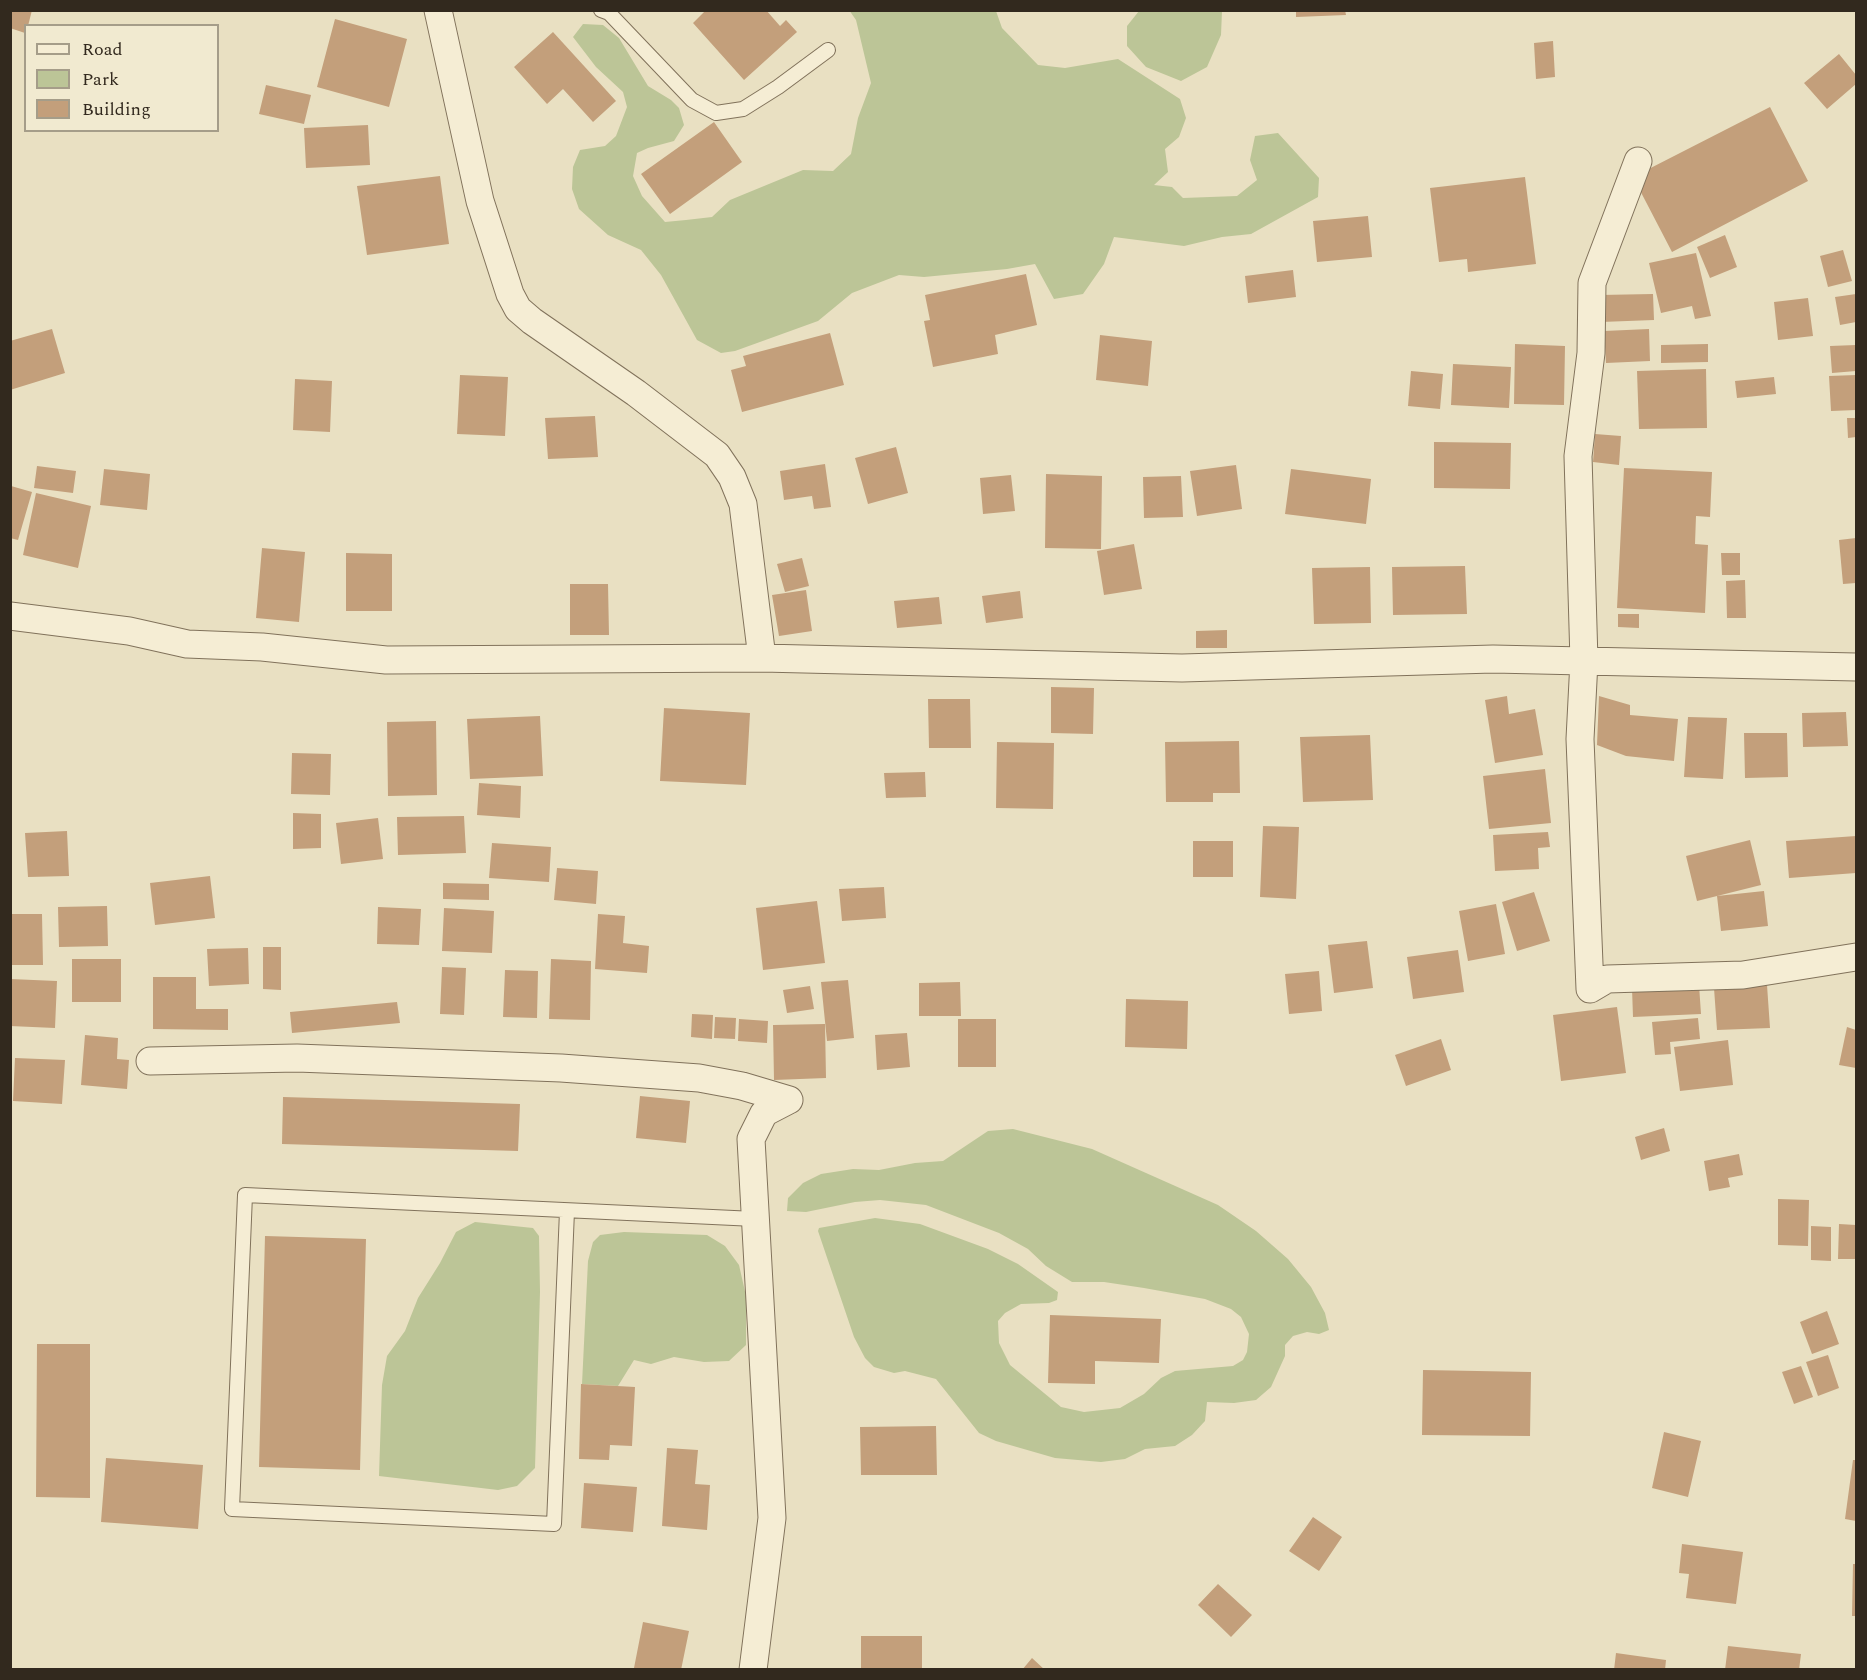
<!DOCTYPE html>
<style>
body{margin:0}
#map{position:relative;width:1867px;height:1680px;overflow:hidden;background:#e9e0c2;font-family:Spectral,serif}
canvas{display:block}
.frame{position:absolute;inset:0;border:12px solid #32291e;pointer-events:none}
.legend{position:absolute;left:24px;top:24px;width:195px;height:108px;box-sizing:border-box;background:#f1ead0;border:2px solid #a59d89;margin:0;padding:8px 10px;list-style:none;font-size:18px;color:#32291e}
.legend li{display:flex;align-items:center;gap:12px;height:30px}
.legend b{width:30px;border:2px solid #a59d89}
</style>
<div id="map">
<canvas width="1867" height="1680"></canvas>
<div class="frame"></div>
<ul class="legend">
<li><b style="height:8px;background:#f5edd4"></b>Road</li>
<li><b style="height:16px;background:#bcc597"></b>Park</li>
<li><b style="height:16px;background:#c39f7b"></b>Building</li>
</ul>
</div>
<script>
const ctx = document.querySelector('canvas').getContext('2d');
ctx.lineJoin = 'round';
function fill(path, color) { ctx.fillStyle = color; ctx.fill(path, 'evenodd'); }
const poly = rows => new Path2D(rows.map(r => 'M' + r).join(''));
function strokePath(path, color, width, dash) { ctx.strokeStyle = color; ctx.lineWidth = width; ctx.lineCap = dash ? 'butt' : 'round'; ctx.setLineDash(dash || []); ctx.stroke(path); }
fill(poly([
 [849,10,996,11,1002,28,1038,65,1065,68,1118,59,1180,99,1186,118,1179,137,1165,149,1168,172,1154,185,1172,187,1183,198,1237,196,1257,180,1250,160,1255,136,1278,133,1319,178,1318,197,1251,234,1222,237,1184,246,1114,237,1104,264,1083,294,1054,299,1035,264,1007,269,924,277,899,275,852,293,818,321,735,351,721,353,697,340,661,275,641,250,608,235,579,209,572,189,573,167,580,150,605,146,616,136,627,107,623,92,596,67,573,37,583,24,603,25,619,38,648,86,671,100,679,108,684,125,674,141,648,148,637,153,633,176,642,196,665,222,686,220,712,217,730,200,803,170,833,171,851,154,858,118,871,83,856,20],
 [1139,11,1222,11,1221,35,1207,67,1181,81,1146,67,1127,46,1127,26],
 [1013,1129,1092,1149,1218,1205,1256,1231,1288,1259,1311,1287,1325,1313,1329,1330,1319,1334,1307,1332,1293,1336,1285,1345,1285,1356,1271,1387,1256,1400,1234,1403,1207,1402,1205,1421,1192,1435,1175,1446,1145,1449,1125,1459,1101,1462,1055,1458,996,1441,979,1433,936,1379,905,1371,894,1373,874,1367,865,1358,854,1337,818,1231,819,1228,875,1218,920,1224,988,1249,1018,1264,1058,1292,1057,1300,1049,1303,1021,1304,1005,1313,998,1321,999,1343,1010,1365,1061,1407,1084,1412,1120,1408,1144,1394,1161,1378,1175,1371,1233,1366,1243,1360,1247,1352,1249,1334,1241,1317,1231,1309,1205,1299,1144,1288,1104,1282,1072,1282,1046,1266,1028,1249,999,1233,926,1205,880,1200,855,1202,806,1212,787,1211,788,1198,803,1183,821,1174,853,1169,879,1170,915,1163,943,1161,988,1131],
 [475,1222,533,1228,539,1236,540,1292,535,1468,517,1486,498,1490,379,1476,382,1385,387,1356,405,1331,418,1298,440,1263,456,1232],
 [624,1232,707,1235,725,1246,739,1265,746,1296,746,1345,729,1361,704,1362,674,1357,651,1364,634,1360,618,1386,582,1384,588,1261,593,1242,600,1235]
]), '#bcc597');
fill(poly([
 [10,10,32,10,28,26,26,26,25,33,10,28],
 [706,10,766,10,780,26,786,20,797,32,744,80,693,23],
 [1296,10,1345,10,1346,15,1296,17],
 [335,19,407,39,389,107,317,87],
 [553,32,616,101,593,122,563,89,547,104,514,67],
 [1553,41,1555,77,1536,79,1534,43],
 [1839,54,1856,75,1856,84,1827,109,1804,83],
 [266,85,311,95,304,124,259,114],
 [1770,107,1808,181,1672,252,1633,177],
 [714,122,742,162,670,214,641,174],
 [368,125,370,165,306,168,304,128],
 [440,176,449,244,367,255,357,186],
 [1525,177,1536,264,1468,272,1467,259,1439,262,1430,188],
 [1368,216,1372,257,1317,262,1313,221],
 [1725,235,1737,267,1710,278,1697,247],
 [1843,250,1852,281,1828,287,1820,256],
 [1696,253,1711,316,1695,319,1692,306,1661,313,1649,263],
 [1293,270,1296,297,1248,303,1245,276],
 [1026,274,1037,325,995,335,998,354,933,367,924,321,930,320,925,295],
 [1653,294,1654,320,1601,322,1600,295],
 [1856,294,1856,322,1840,325,1835,297],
 [1808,298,1813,336,1778,340,1774,302],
 [52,329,65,373,10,390,10,341],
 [1649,329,1650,361,1606,363,1604,331],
 [830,333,844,385,742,412,731,370,746,366,743,356],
 [1100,335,1152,341,1148,386,1096,380],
 [1515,344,1565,346,1564,405,1514,404],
 [1708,344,1708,362,1661,363,1661,345],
 [1856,345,1856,371,1832,373,1830,346],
 [1453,364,1511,367,1509,408,1451,405],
 [1706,369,1707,428,1639,429,1637,371],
 [1411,371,1443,374,1440,409,1408,406],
 [460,375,508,377,505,436,457,434],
 [1856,375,1856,410,1831,411,1829,376],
 [1774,377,1776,394,1737,398,1735,381],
 [295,379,332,381,330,432,293,430],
 [595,416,598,457,548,459,545,418],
 [1847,418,1856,418,1856,437,1848,438],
 [1595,434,1621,436,1619,465,1593,462],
 [1434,442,1511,443,1510,489,1434,488],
 [896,447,908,493,868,504,855,458],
 [825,464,831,507,814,509,812,496,784,500,780,471],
 [1236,465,1242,509,1197,516,1190,471],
 [37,466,76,471,73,493,34,488],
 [1624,468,1712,472,1710,517,1696,516,1695,544,1708,545,1705,613,1617,608],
 [104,469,150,474,147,510,100,505],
 [1291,469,1371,479,1366,524,1285,514],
 [1046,474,1102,476,1101,549,1045,548],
 [1011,475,1015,511,983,514,980,478],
 [1181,476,1183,517,1144,518,1143,477],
 [11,486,32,492,18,540,10,538],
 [36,493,91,506,78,568,23,555],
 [1856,538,1856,583,1843,584,1839,540],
 [1134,544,1142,589,1104,595,1097,551],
 [262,548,305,552,299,622,256,618],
 [346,553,392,554,392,611,346,611],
 [1721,553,1740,553,1740,575,1722,575],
 [802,558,809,586,785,592,777,564],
 [1465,566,1467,614,1393,615,1392,567],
 [1370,567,1371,623,1314,624,1312,568],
 [1745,580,1746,618,1727,618,1726,581],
 [570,584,608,584,609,635,570,635],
 [806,590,812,631,779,636,772,595],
 [1020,591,1023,618,986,623,982,596],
 [939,597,942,624,897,628,894,601],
 [1618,614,1639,614,1639,628,1618,627],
 [1227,630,1227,648,1196,648,1196,631],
 [1051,687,1094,688,1093,734,1051,733],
 [1507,696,1509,714,1535,709,1543,755,1495,763,1485,700],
 [1599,696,1630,705,1630,715,1678,719,1674,761,1626,756,1597,745],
 [928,699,970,699,971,748,929,748],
 [664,708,750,713,746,785,660,781],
 [1846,712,1848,746,1803,747,1802,713],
 [540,716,543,776,470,779,467,719],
 [1688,717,1727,718,1723,779,1684,777],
 [436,721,437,795,388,796,387,722],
 [1744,733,1787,733,1788,777,1745,778],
 [1370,735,1373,800,1303,802,1300,737],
 [1239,741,1240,793,1213,793,1213,802,1166,802,1165,742],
 [997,742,1054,743,1053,809,996,808],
 [292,753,331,754,330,795,291,794],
 [1545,769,1551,823,1489,829,1483,776],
 [925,772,926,797,886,798,884,773],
 [479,783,521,786,520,818,477,815],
 [293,813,321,814,321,848,293,849],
 [464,816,466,853,398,855,397,817],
 [378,818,383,859,341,864,336,823],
 [1263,826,1299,827,1296,899,1260,897],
 [67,831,69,876,28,877,25,833],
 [1548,832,1550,847,1538,848,1539,869,1495,871,1493,835],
 [1856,836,1856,873,1789,878,1786,841],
 [1750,840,1761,885,1697,901,1686,856],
 [1193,841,1233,841,1233,877,1193,877],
 [492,843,551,847,549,882,489,878],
 [557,868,598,871,596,904,554,900],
 [210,876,215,918,155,925,150,883],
 [443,883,489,884,489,900,443,899],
 [884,887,886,918,842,921,839,889],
 [1764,891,1768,926,1721,931,1717,896],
 [1534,892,1550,941,1517,951,1502,902],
 [817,901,825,963,763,970,756,908],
 [1496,904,1505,954,1468,961,1459,911],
 [107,906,108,946,59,947,58,907],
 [378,907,421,909,419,945,377,944],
 [444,908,494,911,492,953,442,951],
 [10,914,42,914,43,965,10,965],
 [598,914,625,916,623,943,649,946,647,973,595,969],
 [1367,941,1373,988,1334,993,1328,945],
 [263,947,281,947,281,990,263,989],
 [248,948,249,984,209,986,207,949],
 [1458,950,1464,992,1413,999,1407,957],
 [72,959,121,959,121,1002,72,1002],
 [551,959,591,961,590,1020,549,1019],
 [442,967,466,968,464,1015,440,1014],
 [505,970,538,971,537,1018,503,1017],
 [1319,971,1322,1011,1289,1014,1285,974],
 [153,977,196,977,196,1009,228,1009,228,1030,153,1029],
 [10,979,57,981,55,1028,10,1026],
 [848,980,854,1038,827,1041,821,982],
 [960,982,961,1016,919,1016,919,983],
 [1699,985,1701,1014,1633,1017,1632,988],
 [1767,985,1770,1028,1717,1030,1714,988],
 [810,986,814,1009,787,1013,783,990],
 [1126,999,1188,1001,1187,1049,1125,1047],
 [397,1002,400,1023,292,1033,290,1012],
 [1617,1007,1626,1073,1561,1081,1553,1015],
 [692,1014,713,1015,712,1039,691,1037],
 [715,1017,736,1018,735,1039,714,1038],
 [1698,1018,1700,1039,1670,1042,1671,1054,1655,1055,1652,1022],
 [739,1019,768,1021,767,1043,738,1041],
 [958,1019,996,1019,996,1067,958,1067],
 [825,1024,826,1078,774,1080,773,1025],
 [1847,1027,1856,1030,1856,1068,1839,1065],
 [907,1033,910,1067,877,1070,875,1035],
 [85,1035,118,1038,117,1059,129,1060,127,1089,81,1085],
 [1441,1039,1451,1070,1406,1086,1395,1055],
 [1728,1040,1733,1085,1680,1091,1674,1047],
 [15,1058,65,1060,62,1104,13,1101],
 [640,1096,690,1101,686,1143,636,1138],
 [283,1097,520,1104,518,1151,282,1144],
 [1664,1128,1670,1151,1641,1160,1635,1137],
 [1739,1154,1743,1175,1728,1178,1730,1187,1709,1191,1704,1161],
 [1778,1199,1809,1200,1808,1246,1778,1245],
 [1839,1224,1856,1225,1856,1259,1838,1259],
 [1811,1226,1831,1227,1831,1261,1811,1260],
 [265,1236,366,1239,360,1470,259,1467],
 [1827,1311,1839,1344,1812,1354,1800,1322],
 [1050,1315,1161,1319,1159,1363,1095,1361,1095,1384,1048,1383],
 [37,1344,90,1344,90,1498,36,1497],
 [1828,1355,1839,1388,1818,1396,1806,1362],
 [1801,1366,1813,1397,1794,1404,1782,1372],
 [1423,1370,1531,1372,1530,1436,1422,1435],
 [581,1384,635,1387,632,1446,610,1445,609,1460,579,1459],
 [936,1426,937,1475,861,1475,860,1427],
 [1664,1432,1701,1441,1688,1497,1652,1488],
 [667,1448,698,1450,695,1484,710,1485,707,1530,662,1526],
 [106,1458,203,1465,198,1529,101,1522],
 [1853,1460,1856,1460,1856,1521,1845,1519],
 [584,1483,637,1487,633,1532,581,1528],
 [1313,1517,1342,1537,1319,1571,1289,1551],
 [1682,1544,1743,1552,1736,1604,1686,1598,1689,1574,1679,1573],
 [1853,1564,1856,1564,1856,1616,1852,1616],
 [1218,1584,1252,1615,1231,1637,1198,1605],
 [643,1622,689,1631,681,1670,634,1668],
 [861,1636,922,1636,922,1670,861,1670],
 [1728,1646,1801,1654,1799,1670,1725,1670],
 [1616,1653,1666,1660,1665,1670,1614,1670],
 [1032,1658,1045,1670,1022,1670]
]), '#c39f7b');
const lane = poly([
 [601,10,609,13,692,100,716,113,743,109,778,87,828,50],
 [567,1211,554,1524,232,1509,245,1195,755,1219]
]);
const street = poly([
 [438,10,480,201,510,294,518,309,532,321,636,393,717,455,732,477,743,504,762,658],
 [10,616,129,631,187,644,262,647,386,660,762,658,1182,668,1493,659,1856,667],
 [1590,989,1580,739,1584,661,1578,456,1591,353,1592,283,1638,161],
 [1590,989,1607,979,1743,975,1856,957],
 [150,1061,297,1058,561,1068,699,1078,742,1086,789,1100],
 [753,1670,772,1518,751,1139,764,1113,789,1100]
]);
strokePath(lane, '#81725b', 16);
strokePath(street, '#81725b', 29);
strokePath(lane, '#f5edd4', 14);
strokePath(street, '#f5edd4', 27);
</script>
